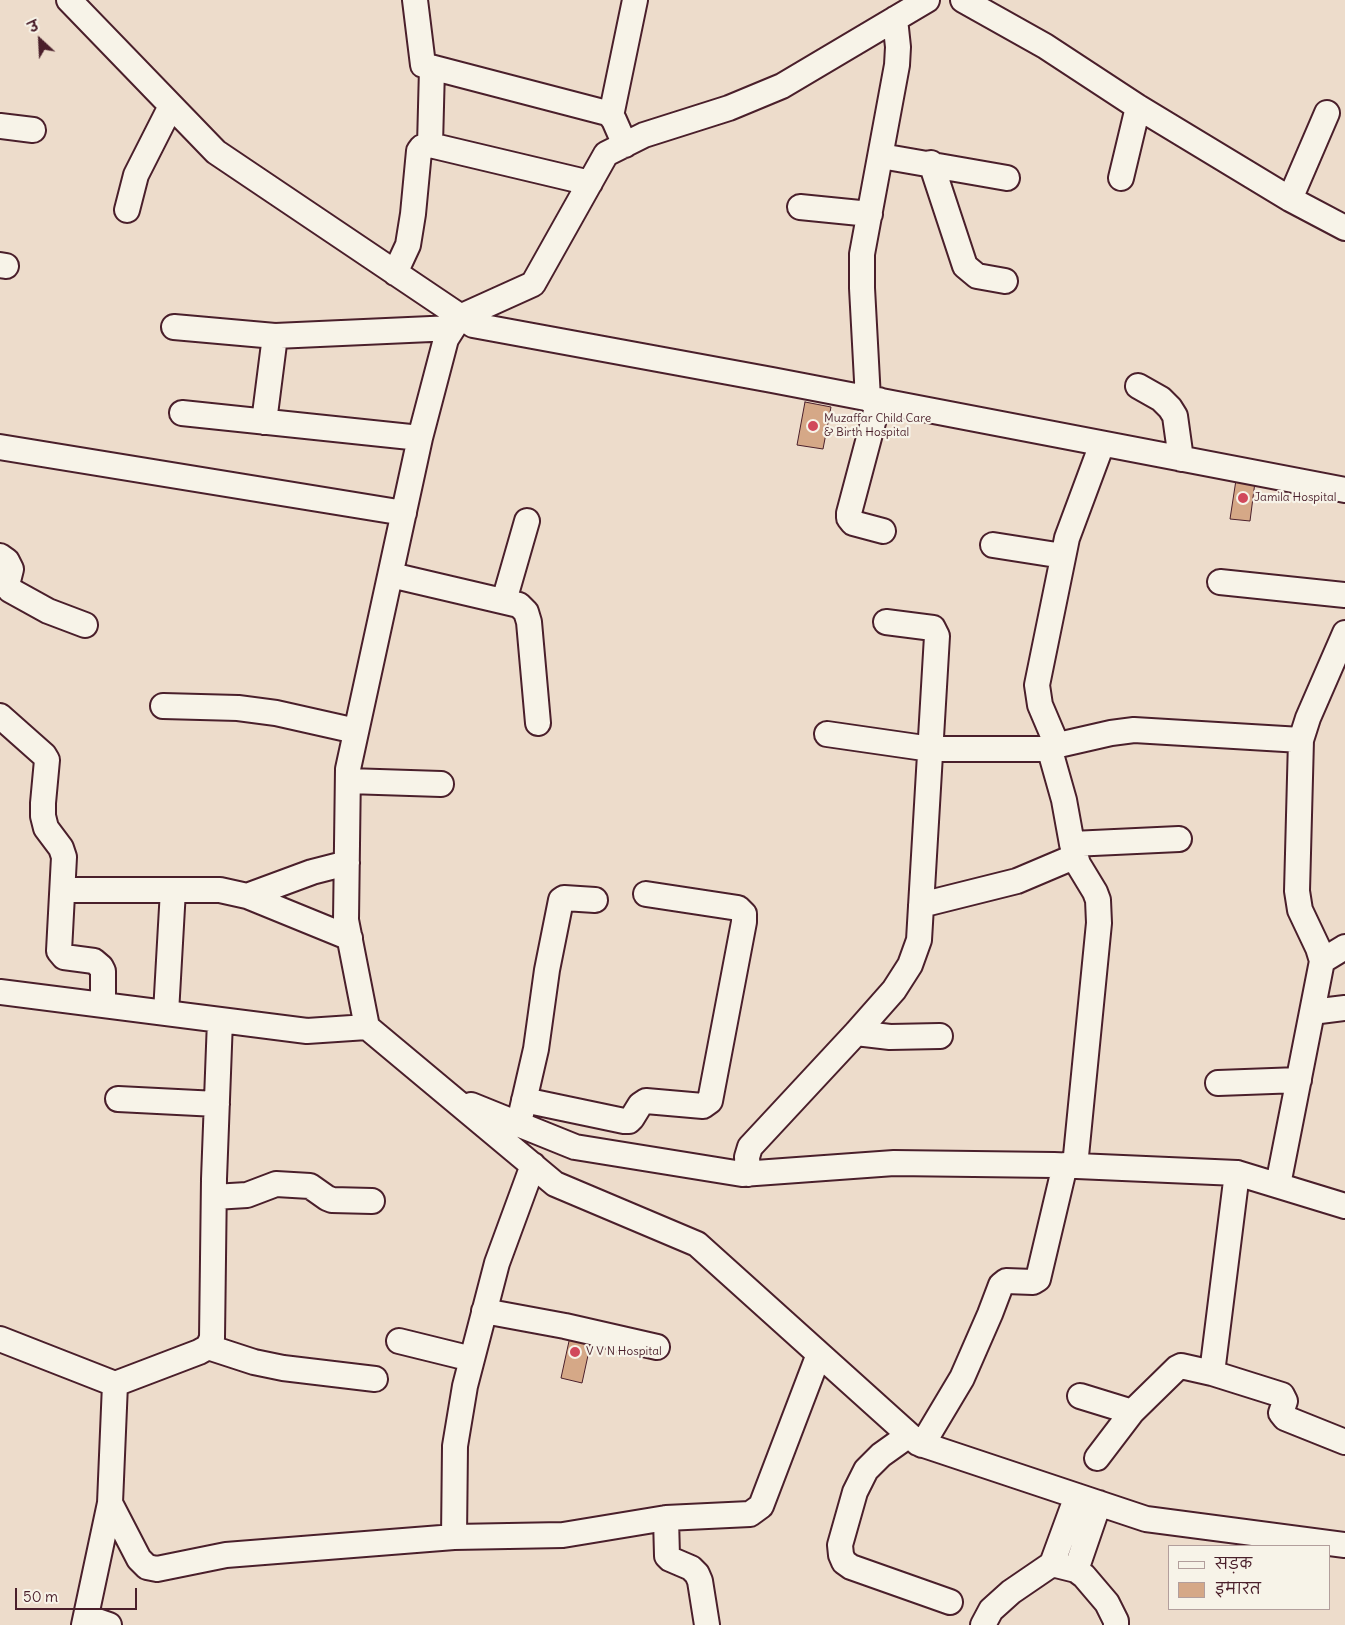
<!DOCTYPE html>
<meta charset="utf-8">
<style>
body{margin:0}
#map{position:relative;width:1345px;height:1625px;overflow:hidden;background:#eddccb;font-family:Delius,"Playpen Sans Deva",sans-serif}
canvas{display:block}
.legend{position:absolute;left:1168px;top:1545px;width:162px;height:65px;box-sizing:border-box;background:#f7f3e8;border:1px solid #b29e9c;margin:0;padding:6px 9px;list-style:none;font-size:15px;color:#4a1f2b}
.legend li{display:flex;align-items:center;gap:10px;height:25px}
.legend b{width:25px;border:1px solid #b29e9c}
.north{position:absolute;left:15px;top:15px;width:50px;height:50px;-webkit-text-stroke:4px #f7f3e8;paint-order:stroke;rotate:335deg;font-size:14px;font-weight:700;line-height:20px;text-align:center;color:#4a1f2b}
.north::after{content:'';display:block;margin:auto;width:18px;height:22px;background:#4a1f2b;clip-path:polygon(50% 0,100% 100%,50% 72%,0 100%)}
.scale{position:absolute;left:15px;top:1588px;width:122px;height:22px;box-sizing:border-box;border:2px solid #4a1f2b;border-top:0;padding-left:6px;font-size:15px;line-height:18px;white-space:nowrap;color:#4a1f2b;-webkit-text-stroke:4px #f7f3e8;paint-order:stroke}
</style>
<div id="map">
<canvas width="1345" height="1625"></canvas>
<ul class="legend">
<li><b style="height:6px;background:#f7f3e8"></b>सड़क</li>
<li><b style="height:14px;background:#d5a887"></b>इमारत</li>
</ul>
<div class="north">उ</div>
<div class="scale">50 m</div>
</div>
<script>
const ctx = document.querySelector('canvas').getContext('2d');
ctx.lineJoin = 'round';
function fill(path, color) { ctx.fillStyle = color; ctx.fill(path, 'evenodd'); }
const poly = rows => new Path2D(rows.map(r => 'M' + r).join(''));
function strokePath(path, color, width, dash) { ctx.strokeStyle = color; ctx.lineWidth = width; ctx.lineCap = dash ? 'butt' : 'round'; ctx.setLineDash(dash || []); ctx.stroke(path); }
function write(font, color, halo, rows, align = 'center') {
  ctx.font = font + ' Delius,sans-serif'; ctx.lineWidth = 4.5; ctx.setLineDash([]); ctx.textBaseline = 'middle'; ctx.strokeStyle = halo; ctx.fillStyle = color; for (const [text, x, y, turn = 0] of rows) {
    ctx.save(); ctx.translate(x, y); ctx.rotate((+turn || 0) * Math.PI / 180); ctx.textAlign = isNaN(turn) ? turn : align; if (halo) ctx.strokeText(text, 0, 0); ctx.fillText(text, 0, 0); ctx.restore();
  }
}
const building = poly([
 [805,402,831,407,823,449,797,445,805,402],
 [1236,480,1255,482,1250,521,1230,519,1236,480],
 [571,1332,592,1337,582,1383,561,1378,571,1332]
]);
fill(building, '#d5a887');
strokePath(building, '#4a1f2b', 1);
const minor = poly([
 [69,0,216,152,473,325,772,380,1345,490],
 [415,0,423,65,607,113,611,116,614,120,625,145],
 [963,0,1045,46,1138,107,1290,199,1345,228],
 [611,116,635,0],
 [0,126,33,130],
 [430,145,432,68],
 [881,156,1007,178],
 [931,163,965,266,977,276,1005,281],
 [1121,178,1138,107],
 [1290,199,1327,113],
 [800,207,870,214],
 [127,210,136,175,171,106],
 [0,265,6,266],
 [395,273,408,245,413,214,419,151,422,147,430,145,590,183],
 [174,327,275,336,453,328],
 [1138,386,1161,399,1170,408,1175,416,1181,459],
 [868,399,862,288,862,254,897,65,898,47,895,19],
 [879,400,849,513,849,518,853,523,883,531],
 [182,413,420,438],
 [264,422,275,336],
 [0,447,404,513],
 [993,545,1063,556],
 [0,556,7,561,11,569,7,585,10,590,48,611,85,625],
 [391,575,519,605,526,612,529,622,538,723],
 [1220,582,1345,595],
 [504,601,527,521],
 [163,706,238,708,276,713,356,731],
 [0,716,44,755,47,760,43,803,43,816,46,828,61,848,64,857,59,951,64,957,94,961,101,967,103,971,103,1005],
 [827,734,931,749,1041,749,1111,733,1134,730,1301,740],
 [1057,745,1040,705,1037,685,1067,538,1102,444],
 [1049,747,1064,800,1072,844,1078,864,1095,892,1098,900,1099,923,1075,1166],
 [348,781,441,784],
 [1072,844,1179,839],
 [63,890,220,890,247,896,350,938],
 [247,896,312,872,347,863],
 [921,905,1017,881,1076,856],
 [1322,961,1345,947],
 [0,992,307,1031,367,1027,555,1184,697,1244,918,1443,1146,1519,1345,1545],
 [1312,1012,1345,1008],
 [166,1013,173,890],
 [367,1027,346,920,348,769,420,438,446,339,460,317,533,284,606,154,644,135,729,108,782,86,927,0],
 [856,1033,890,1037,940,1036],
 [1218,1083,1299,1080],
 [118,1099,217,1104],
 [524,1100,624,1121,629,1121,632,1118,640,1105,646,1101,703,1106,710,1101,744,922,744,914,738,908,646,894],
 [471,1105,575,1147,742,1174,894,1163,1054,1165,1237,1173,1345,1206],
 [521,1114,536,1049,547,970,561,900,564,898,595,900],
 [748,1174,747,1157,750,1147,856,1033,894,990,910,965,919,940,937,636,933,628,886,622],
 [1278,1185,1322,961,1318,948,1300,910,1297,891,1301,740,1308,718,1345,633],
 [214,1197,247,1195,276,1184,310,1186,327,1198,332,1200,372,1201],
 [484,1311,565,1326,657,1347],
 [0,1339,115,1384,110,1503,84,1625],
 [399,1341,472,1359],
 [208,1347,254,1362,283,1368,375,1379],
 [1212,1373,1237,1173],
 [115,1384,199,1352,208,1347,212,1338,214,1179,220,1020],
 [1080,1396,1132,1412],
 [909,1435,881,1455,866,1470,855,1492,840,1545,841,1555,844,1562,851,1567,950,1602],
 [922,1445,962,1378,990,1314,1001,1285,1006,1281,1033,1282,1038,1279,1065,1165],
 [1097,1458,1132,1412,1177,1368,1181,1366,1212,1373,1282,1395,1285,1401,1281,1413,1285,1418,1345,1442],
 [110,1503,139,1559,147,1567,157,1569,226,1555,454,1537,563,1535,666,1518,750,1514,761,1506,819,1354],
 [666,1518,667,1556,670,1559,691,1568,697,1574,700,1581,707,1625],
 [454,1537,455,1446,465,1386,497,1263,533,1165],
 [1052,1564,1077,1496],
 [1076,1570,1099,1503],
 [86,1617,109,1625],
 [983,1625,991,1610,1011,1592,1052,1564,1076,1570,1084,1576,1107,1603,1116,1621,1116,1625]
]);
strokePath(minor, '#4a1f2b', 28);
strokePath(minor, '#f7f3e8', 24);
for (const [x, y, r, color] of [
 [813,426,6,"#d1495b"],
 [1243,498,6,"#d1495b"],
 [575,1352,6,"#d1495b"]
]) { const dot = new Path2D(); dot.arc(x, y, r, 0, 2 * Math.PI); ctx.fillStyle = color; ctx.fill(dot); strokePath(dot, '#f7f3e8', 2); }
write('12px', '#4a1f2b', '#f7f3e8', [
 ["Muzaffar Child Care",824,419],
 ["& Birth Hospital",824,433],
 ["Jamila Hospital",1254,498],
 ["V V N Hospital",586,1352]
], 'left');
</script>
